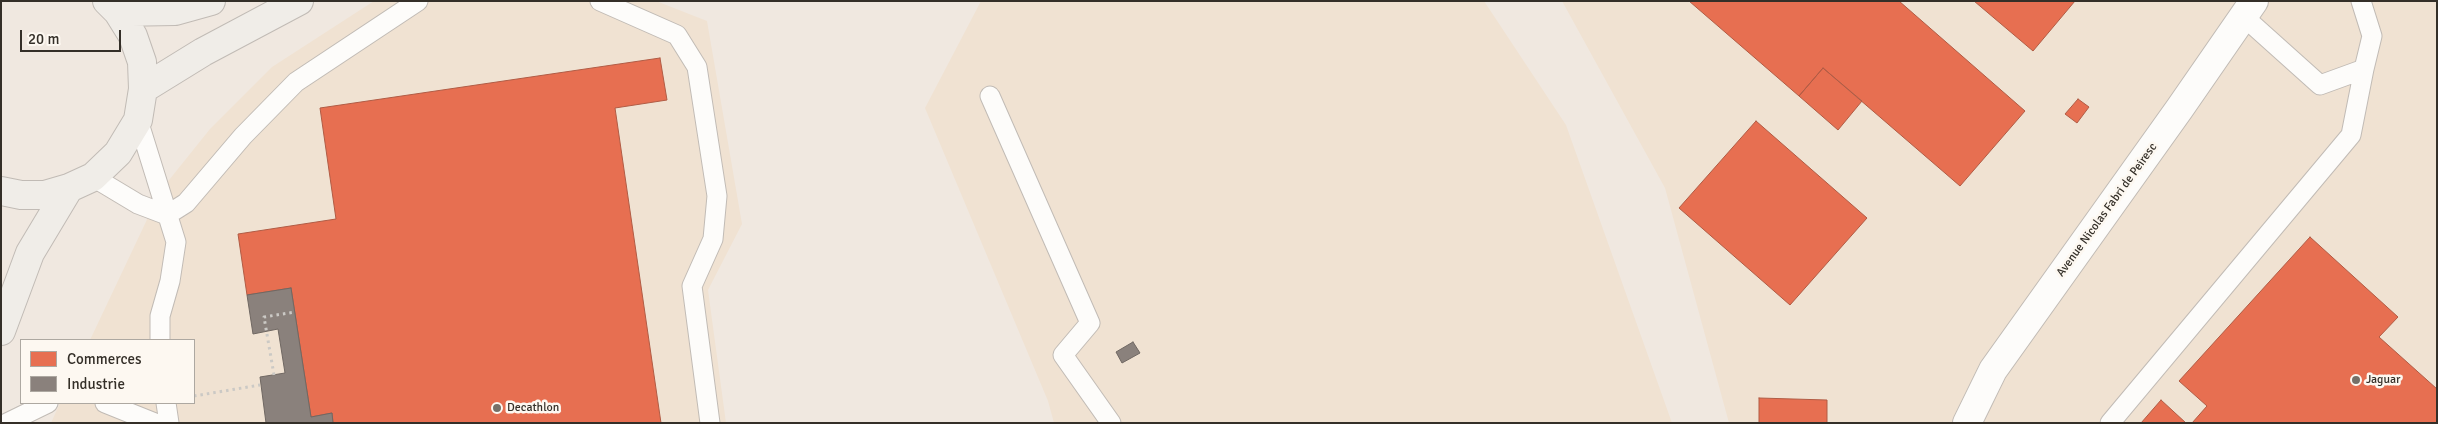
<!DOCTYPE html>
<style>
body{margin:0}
#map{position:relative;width:2438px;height:424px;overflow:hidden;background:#f0e8e0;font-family:Signika,sans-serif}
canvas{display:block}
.frame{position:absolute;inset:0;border:2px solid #342f28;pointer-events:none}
.legend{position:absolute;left:20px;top:339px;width:175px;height:65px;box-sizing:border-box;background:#fdf8f1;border:1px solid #ada8a1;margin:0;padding:6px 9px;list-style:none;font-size:15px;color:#342f28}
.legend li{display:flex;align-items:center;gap:10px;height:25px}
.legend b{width:25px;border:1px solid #ada8a1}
.scale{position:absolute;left:20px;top:30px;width:101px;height:22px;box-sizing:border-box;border:2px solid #342f28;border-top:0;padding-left:6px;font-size:15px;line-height:18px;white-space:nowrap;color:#342f28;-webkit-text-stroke:4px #fdf8f1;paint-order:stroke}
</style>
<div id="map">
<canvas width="2438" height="424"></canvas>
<div class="frame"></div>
<ul class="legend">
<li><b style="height:14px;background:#e76f51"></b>Commerces</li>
<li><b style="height:14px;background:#8a817c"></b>Industrie</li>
</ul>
<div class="scale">20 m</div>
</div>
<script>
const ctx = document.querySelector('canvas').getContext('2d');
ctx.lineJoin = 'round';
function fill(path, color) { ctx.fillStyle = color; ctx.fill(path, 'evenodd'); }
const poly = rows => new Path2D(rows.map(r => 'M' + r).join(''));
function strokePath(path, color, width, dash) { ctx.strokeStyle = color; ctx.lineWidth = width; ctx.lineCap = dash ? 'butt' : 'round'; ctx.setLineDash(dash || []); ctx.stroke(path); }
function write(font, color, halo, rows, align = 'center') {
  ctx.font = font + ' Signika,sans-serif'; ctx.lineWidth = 5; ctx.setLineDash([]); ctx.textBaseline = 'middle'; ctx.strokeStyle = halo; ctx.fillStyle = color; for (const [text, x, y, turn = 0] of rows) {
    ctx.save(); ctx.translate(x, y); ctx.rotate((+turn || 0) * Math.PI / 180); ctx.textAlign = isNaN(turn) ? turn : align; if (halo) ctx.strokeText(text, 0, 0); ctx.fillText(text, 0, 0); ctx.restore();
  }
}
fill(poly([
 [374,1,656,1,707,21,742,224,708,290,726,423,51,423,60,403,194,403,194,340,90,340,161,190,210,129,272,67],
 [981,1,1484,1,1566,125,1672,423,1054,423,1048,401,925,108],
 [1562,1,2437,1,2437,423,1729,423,1665,188]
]), '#f0e2d2');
const shops = poly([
 [1689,1,1899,1,2025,111,1960,186,1823,68,1799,96,1689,1],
 [1974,1,2075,1,2033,51,1974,1],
 [660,58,667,100,615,108,661,423,333,423,332,413,311,417,291,288,247,295,238,234,336,219,320,108,660,58],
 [1823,68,1862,101,1838,130,1799,96,1823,68],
 [2078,99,2089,107,2077,123,2065,114,2078,99],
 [1756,121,1867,218,1790,305,1679,208,1756,121],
 [2310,237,2398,317,2379,337,2437,389,2437,423,2192,423,2207,406,2179,381,2310,237],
 [1759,398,1827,400,1827,423,1759,423,1759,398],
 [2161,400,2186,423,2141,423,2161,400]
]);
fill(shops, '#e76f51');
strokePath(shops, '#b15c45', 1);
const industry = poly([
 [291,288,311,417,332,413,333,423,266,423,260,377,285,373,278,329,253,334,247,295,291,288],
 [1133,342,1140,353,1122,363,1116,352,1133,342]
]);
fill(industry, '#8a817c');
strokePath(industry, '#706863', 1);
const service = poly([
 [600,1,677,35,697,67,717,196,713,239,692,286,710,423],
 [2243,16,2320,85,2364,69,2372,36,2361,1],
 [990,96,1090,323,1063,355,1111,423],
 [138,120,176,242,170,281,160,316,160,340],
 [93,177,138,204,167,215],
 [167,215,186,203,243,136,296,82,418,1],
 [105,403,155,423],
 [166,403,169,423],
 [7,423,48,403],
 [2110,423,2351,135,2364,69]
]);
const tertiary = poly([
 [1967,423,1993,370,2180,108,2254,1]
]);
const secondary = poly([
 [118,12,175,11,211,1],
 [143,89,203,52,299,1],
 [1,191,21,195,45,195,69,188,93,177,118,153,138,120,143,89,142,62,133,36,118,12,107,1],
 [1,331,30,253,69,188]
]);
strokePath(service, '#c1bbb5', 21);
strokePath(tertiary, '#c1bbb5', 30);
strokePath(secondary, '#c1bbb5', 30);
strokePath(poly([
 [274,375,264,317,295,312],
 [194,396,260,385]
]), '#cbc9c5', 3, [2.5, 4]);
strokePath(service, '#fdfcfa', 19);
strokePath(tertiary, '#fdfcfa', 28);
strokePath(secondary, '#f0ede8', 28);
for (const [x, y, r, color] of [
 [2356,380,5,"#767068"],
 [497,408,5,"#767068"]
]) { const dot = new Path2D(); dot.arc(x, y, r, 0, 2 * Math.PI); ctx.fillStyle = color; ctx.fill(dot); strokePath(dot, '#fdf8f1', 2); }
write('12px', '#342f28', '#fdf8f1', [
 ["Avenue Nicolas Fabri de Peiresc",2107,210,-54]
]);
write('12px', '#342f28', '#fdf8f1', [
 ["Jaguar",2366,380],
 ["Decathlon",507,408]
], 'left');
</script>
